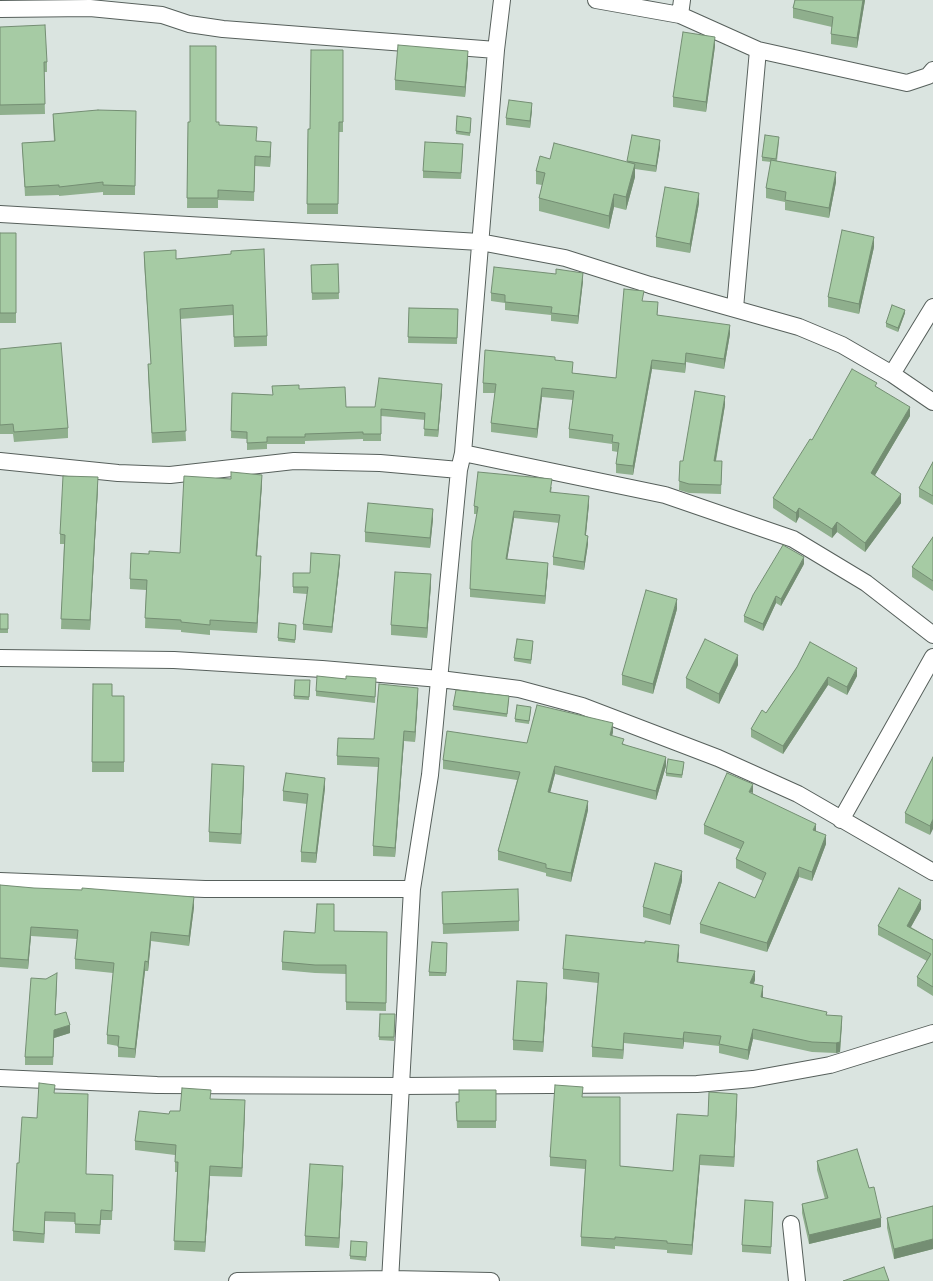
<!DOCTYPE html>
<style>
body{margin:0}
canvas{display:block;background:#dae4e0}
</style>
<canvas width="933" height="1281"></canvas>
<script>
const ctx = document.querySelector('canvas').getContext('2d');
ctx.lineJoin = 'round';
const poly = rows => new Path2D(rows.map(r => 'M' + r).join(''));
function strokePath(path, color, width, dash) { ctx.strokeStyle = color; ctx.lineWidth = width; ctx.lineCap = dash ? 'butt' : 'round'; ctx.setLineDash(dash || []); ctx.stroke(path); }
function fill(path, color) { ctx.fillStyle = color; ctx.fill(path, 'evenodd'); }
const street = poly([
 [596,0,680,15,758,50,735,308],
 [0,9,90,8,162,15,189,24,223,29,496,50],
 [680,15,682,0],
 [758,50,907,83,928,76,933,70],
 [0,214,480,242,565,258,650,285,799,327,842,345,892,374,933,402],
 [892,374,933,307],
 [463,453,665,495,793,539,866,583,933,635],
 [0,461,118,473,170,475,294,461,380,463,459,470],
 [0,658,174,660,322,669,440,679,519,689,582,706,718,758,798,794,933,872],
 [841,820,933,657],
 [0,881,205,889,412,889],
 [0,1078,157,1085,401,1086,697,1084,753,1079,830,1065,933,1033],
 [791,1224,797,1281],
 [237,1281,391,1279,491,1281],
 [390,1281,412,889,430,775,459,470,463,453,496,50,502,0]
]);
strokePath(street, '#57605c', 18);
strokePath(street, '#fff', 16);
fill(poly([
 [795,0,865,0,857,48,831,44,831,34,832,27,793,18,793,8],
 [0,27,47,62,47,72,44,72,45,114,0,115],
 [715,46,706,112,673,107,673,97],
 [343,50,343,132,339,132,338,214,307,214,308,129,310,129],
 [468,61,465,97,395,90,395,80],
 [532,110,530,128,506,125,506,118],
 [136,111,135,195,103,195,103,192,59,196,59,195,25,196,22,143,54,141,53,124,53,114],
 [471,121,470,136,456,134,456,131],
 [188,122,216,122,219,125,256,141,271,151,270,167,255,166,254,201,218,200,218,208,187,208],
 [779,141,777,161,836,182,829,218,785,210,785,202,766,198,766,188,771,162,762,161,762,157],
 [660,147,656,172,635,169,635,177,626,210,614,207,609,229,539,211,539,198,542,185,536,184,536,171,550,159,627,162,627,161],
 [463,150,461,179,423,178,423,171],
 [699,203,690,253,656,247,656,237],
 [0,233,16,233,16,323,0,323],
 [874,247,859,314,828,307,828,297],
 [144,252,176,259,231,254,267,336,267,346,234,347,233,315,180,319,186,441,152,443,148,374,148,364,151,364,144,262],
 [338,264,339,299,312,300,311,265],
 [583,281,578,324,551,321,551,315,505,310,505,303,491,301,491,293],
 [643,301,658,311,657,315,730,334,724,369,686,362,685,373,652,369,633,475,616,473,616,464,618,452,612,451,612,444,569,438,569,429,573,400,542,397,537,438,491,432,491,423,495,393,483,393,483,383,555,360,573,373,616,378],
 [409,308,458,309,457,344,408,343],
 [905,313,898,332,886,327,886,323],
 [0,349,68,428,68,438,14,442,13,434,0,434],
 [877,387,910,416,875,475,901,503,865,552,837,532,832,538,799,517,796,523,773,508,773,498,812,440],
 [299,389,346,407,375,407,442,391,438,437,424,436,425,420,381,416,381,441,363,441,363,439,305,441,305,444,267,444,267,449,247,450,247,439,231,438,232,393,272,395],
 [725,405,716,461,722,461,721,494,689,493,679,490,680,461,683,461],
 [933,462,933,505,919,497,919,488],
 [262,484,257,556,261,566,257,633,210,630,210,635,181,632,181,630,145,628,146,590,130,589,130,579,149,554,180,553],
 [98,487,90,630,61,629,64,544,60,544,60,534],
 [552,487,551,492,589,504,586,535,588,544,584,570,553,565,553,557,559,523,514,518,507,559,548,570,545,604,470,597,470,589,477,514,474,514,474,506],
 [433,519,430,548,365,542,365,532],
 [933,537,933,591,912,577,912,567],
 [340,562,332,633,303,630,303,624,307,594,293,593,293,573,310,573],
 [804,564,781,606,776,603,763,631,744,622,744,616],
 [431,584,427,638,391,635,391,625],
 [677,609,653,694,622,685,622,675],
 [0,614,8,614,8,633,0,633],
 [296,628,295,643,278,641,278,638],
 [533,645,531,664,514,661,514,658],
 [738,665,719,704,686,688,686,678],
 [797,667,857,676,847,695,828,685,783,754,751,737,751,729,766,713],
 [93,684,112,696,124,696,124,772,92,772],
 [310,684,309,700,294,699,294,696],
 [376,684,375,703,316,696,316,691],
 [418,697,415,742,404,741,395,857,373,856,373,846,378,767,337,765,337,756,374,739],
 [509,699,507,717,453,710,453,706],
 [531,710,529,724,515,722,515,719],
 [613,732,612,736,624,744,666,766,656,800,555,774,550,792,588,810,571,882,546,876,546,873,498,860,498,851,517,780,443,769,443,760,527,743],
 [933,757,930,835,905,823,905,813],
 [684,765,682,778,666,776,666,773],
 [244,776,241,844,209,842,209,832],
 [325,788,316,863,301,862,301,852,307,804,283,801,283,791],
 [752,793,816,831,826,844,812,881,799,877,767,952,700,933,700,924,755,898,763,881,736,868,736,859,740,849,704,834,704,825],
 [682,881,670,925,643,917,643,907],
 [0,885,194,907,189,946,151,941,148,971,145,971,135,1058,118,1057,118,1046,107,1044,107,1035,113,973,75,969,75,959,77,939,31,936,28,969,0,967],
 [442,892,519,921,519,931,443,934],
 [921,909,911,927,933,940,933,996,917,986,917,977,927,961,878,935,878,926],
 [334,931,387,932,386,1011,346,1010,346,974,315,973,282,970,282,962,315,933],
 [447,943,446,976,429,976,429,972],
 [679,954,678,962,755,980,754,984,763,996,763,998,827,1015,842,1026,840,1052,836,1053,812,1052,753,1039,748,1060,719,1053,719,1046,684,1042,683,1049,624,1043,623,1059,592,1057,592,1047,598,983,563,979,563,969],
 [57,981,55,1015,70,1033,54,1038,53,1065,25,1065,25,1057],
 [547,993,543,1052,513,1050,513,1040],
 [380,1014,395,1014,394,1041,379,1040],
 [496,1090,496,1128,457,1128,456,1102,459,1102],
 [55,1093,86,1174,113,1185,112,1220,101,1220,100,1234,75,1233,75,1222,45,1221,44,1243,13,1241,13,1231,19,1163,37,1118],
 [583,1097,620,1166,673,1171,708,1116,737,1103,734,1167,700,1165,692,1255,667,1253,667,1250,615,1246,615,1249,581,1246,581,1237,585,1169,550,1166,550,1157],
 [211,1099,245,1110,242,1177,210,1176,205,1252,174,1250,177,1172,175,1172,175,1155,135,1150,135,1141,169,1114,180,1111],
 [817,1161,869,1188,881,1227,809,1244,802,1213,802,1204,825,1199,817,1170],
 [343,1176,339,1248,305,1246,305,1236],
 [933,1206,933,1249,894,1259,887,1228,887,1218],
 [773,1209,771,1254,742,1252,742,1245],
 [367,1246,366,1261,350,1259,350,1256]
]), '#8faf8d');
fill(poly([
 [863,0,865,0,857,48,857,38],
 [715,37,715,46,706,112,706,102],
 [468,51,468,61,465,97,465,87],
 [532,103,532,110,530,128,530,121],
 [660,140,660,147,656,172,656,166],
 [271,142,271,151,270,167,270,157],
 [635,164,635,177,626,210,626,197],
 [836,172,836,182,829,218,829,208],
 [699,193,699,203,690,253,690,244],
 [614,194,614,207,609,229,609,216],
 [874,237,874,247,859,314,859,304],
 [583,273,583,281,578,324,578,316],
 [905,310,905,313,898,332,898,328],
 [730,325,730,334,724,369,724,359],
 [686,353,686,362,685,373,685,364],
 [652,360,652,369,633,475,633,466],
 [442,384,442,391,438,437,438,430],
 [542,388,542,397,537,438,537,429],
 [725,396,725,405,714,470,714,461],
 [910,407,910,416,871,482,871,473],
 [262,475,262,484,256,566,256,556],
 [98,477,98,487,90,630,90,620],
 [901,494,901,503,865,552,865,543],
 [589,496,589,504,585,543,585,535],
 [799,508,799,517,796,523,796,513],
 [433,509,433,519,430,548,430,538],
 [514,511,514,518,506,567,506,559],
 [837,522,837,532,832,538,832,529],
 [588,536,588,544,584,570,584,562],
 [340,555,340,562,332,633,332,627],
 [261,556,261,566,257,633,257,623],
 [804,557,804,564,781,606,781,599],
 [548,563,548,570,545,604,545,596],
 [431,574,431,584,427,638,427,628],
 [776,596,776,603,763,631,763,624],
 [677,599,677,609,653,694,653,684],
 [738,655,738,665,719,704,719,694],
 [857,668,857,676,847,695,847,687],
 [828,677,828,685,783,754,783,746],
 [418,688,418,697,415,742,415,732],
 [613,723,613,732,610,744,610,735],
 [404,731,404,741,395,857,395,848],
 [666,757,666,766,656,800,656,791],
 [244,766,244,776,241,844,241,834],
 [555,766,555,774,548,801,548,792],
 [325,778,325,788,316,863,316,853],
 [753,784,753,793,749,792],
 [588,801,588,810,571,882,571,873],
 [933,819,933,829,930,835,930,826],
 [816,824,816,833,813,830],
 [826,835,826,844,812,881,812,872],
 [799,867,799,877,767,952,767,943],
 [682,871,682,881,670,925,670,915],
 [194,897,194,907,189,946,189,936],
 [921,900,921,909,907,934,907,926],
 [31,927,31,936,28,969,28,960],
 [151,932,151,941,148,971,148,962],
 [679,945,679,954,677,972,677,962],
 [145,961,145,971,135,1058,135,1049],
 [755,971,755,980,750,992,750,983],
 [57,973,57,981,55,1023,55,1015],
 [547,983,547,993,543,1052,543,1042],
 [763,986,763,996,761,1007,761,997],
 [842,1016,840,1052,836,1053,836,1043],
 [70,1025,70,1033,54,1038,53,1065,54,1030],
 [753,1029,753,1039,748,1060,748,1050],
 [684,1032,684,1042,683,1049,683,1039],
 [624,1033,624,1043,623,1059,623,1050],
 [737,1094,737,1103,734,1167,734,1157],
 [245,1100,245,1110,242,1177,242,1168],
 [700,1155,700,1165,692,1255,692,1245],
 [210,1166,210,1176,205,1252,205,1242],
 [343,1166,343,1176,339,1248,339,1238],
 [45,1212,45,1221,44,1243,44,1234],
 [881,1218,881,1227,809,1244,809,1235],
 [933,1239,933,1249,894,1259,894,1249]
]), '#748e73');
const building = poly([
 [795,0,863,0,857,38,831,34,833,17,793,8,795,0],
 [45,25,47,62,44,62,45,104,0,105,0,27,45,25],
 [683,32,715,37,706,102,673,97,683,32],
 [398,45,468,51,465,87,395,80,398,45],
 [190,46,216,46,216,122,219,122,219,125,257,127,256,141,271,142,270,157,255,156,254,192,218,190,218,198,187,198,188,122,190,122,190,46],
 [311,50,343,50,343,122,339,122,338,204,307,204,308,129,310,129,311,50],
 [509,100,532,103,530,121,506,118,509,100],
 [98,110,136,111,135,186,103,185,103,182,59,187,59,185,25,187,22,143,55,141,53,114,98,110],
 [457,116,471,118,470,133,456,131,457,116],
 [632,135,660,140,656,166,627,161,632,135],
 [765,135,779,137,776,159,762,157,765,135],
 [425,142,463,144,461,173,423,171,425,142],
 [554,143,635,164,626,197,614,194,609,216,539,198,545,173,536,171,540,156,550,159,554,143],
 [771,160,836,172,829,208,785,200,786,192,766,188,771,160],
 [665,187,699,193,690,244,656,237,665,187],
 [842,230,874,237,859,304,828,297,842,230],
 [0,233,16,233,16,313,0,313,0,233],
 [264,249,267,336,234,337,233,305,180,309,186,431,152,433,148,364,151,364,144,252,176,250,176,259,231,254,231,251,264,249],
 [338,264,339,293,312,293,311,265,338,264],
 [494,267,556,274,556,269,583,273,578,316,551,313,552,307,505,302,505,295,491,293,494,267],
 [624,289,644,291,642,301,658,302,657,315,730,325,724,359,686,353,685,364,652,360,633,466,616,464,619,443,612,442,613,435,569,429,574,391,542,388,537,429,491,423,496,384,483,383,485,350,555,357,555,360,573,362,572,373,616,378,624,289],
 [892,305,905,310,898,328,886,323,892,305],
 [409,308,458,309,457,338,408,337,409,308],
 [61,343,68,428,14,432,13,424,0,425,0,349,61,343],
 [852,369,877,383,875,386,910,407,871,473,901,494,865,543,837,522,832,529,799,508,796,513,773,498,810,439,812,440,852,369],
 [379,378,442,384,438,430,424,429,425,413,381,409,381,434,363,434,363,432,305,434,305,437,267,437,267,442,247,443,247,432,231,431,232,393,273,395,272,386,299,385,299,389,345,387,346,407,375,407,379,378],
 [695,391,725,396,714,461,722,461,721,485,689,484,679,481,680,461,683,461,695,391],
 [933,462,933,496,919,488,933,462],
 [231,472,262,475,256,556,261,556,257,623,210,620,210,625,181,622,181,620,145,618,147,580,130,579,131,553,149,554,149,551,180,553,184,476,231,479,231,472],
 [478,472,552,479,550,492,589,496,585,535,588,536,584,562,553,557,560,515,514,511,506,559,548,563,545,596,470,589,472,541,478,507,474,506,478,472],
 [63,476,98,477,90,620,61,619,65,535,60,534,63,476],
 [368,503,433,509,430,538,365,532,368,503],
 [933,537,933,581,912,567,933,537],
 [783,545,804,557,781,599,776,596,763,624,744,616,753,595,783,545],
 [311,553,340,555,332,627,303,624,308,587,293,587,293,573,310,573,311,553],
 [395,572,431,574,427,628,391,625,395,572],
 [646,590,677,599,653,684,622,675,646,590],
 [0,614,8,614,8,629,0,629,0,614],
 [279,623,296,625,295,640,278,638,279,623],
 [517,639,533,641,531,660,514,658,517,639],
 [705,639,738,655,719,694,686,678,705,639],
 [810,642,857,668,847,687,828,677,783,746,751,729,762,710,766,713,797,667,810,642],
 [317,676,346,679,346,676,376,678,375,697,316,691,317,676],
 [295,680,310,680,309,697,294,696,295,680],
 [93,684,112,684,112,696,124,696,124,762,92,762,93,684],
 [379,684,418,688,415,732,404,731,395,848,373,846,379,758,337,756,338,738,374,739,379,684],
 [456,690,509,696,507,714,453,706,456,690],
 [517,705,531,707,529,721,515,719,517,705],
 [537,705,613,723,610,735,624,739,622,744,666,757,656,791,555,766,548,792,588,801,571,873,546,868,546,864,498,851,520,772,443,760,447,731,527,743,537,705],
 [933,757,933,819,930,826,905,813,933,757],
 [668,759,684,762,682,775,666,773,668,759],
 [212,764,244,766,241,834,209,832,212,764],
 [286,773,325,778,316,853,301,852,308,794,283,791,286,773],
 [727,773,753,784,749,792,816,824,813,830,826,835,812,872,799,867,767,943,700,924,719,882,755,898,766,873,736,859,744,842,704,825,727,773],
 [655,863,682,871,670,915,643,907,655,863],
 [0,885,34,888,82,890,82,888,194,897,189,936,151,932,148,962,145,961,135,1049,118,1047,119,1036,107,1035,114,963,75,959,78,930,31,927,28,960,0,958,0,885],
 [899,888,921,900,907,926,933,940,933,987,917,977,931,954,878,926,899,888],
 [518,889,519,921,443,924,442,892,518,889],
 [317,904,334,904,334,931,387,932,386,1003,346,1002,346,965,315,965,282,962,284,931,315,933,317,904],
 [566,935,645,943,645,941,679,945,677,962,755,971,750,983,763,986,761,997,827,1012,826,1015,842,1016,840,1042,836,1043,812,1042,753,1029,748,1050,719,1044,721,1036,684,1032,683,1039,624,1033,623,1050,592,1047,599,973,563,969,566,935],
 [432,942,447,943,446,973,429,972,432,942],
 [57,973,55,1015,66,1012,70,1025,54,1030,53,1057,25,1057,31,978,46,979,57,973],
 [517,981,547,983,543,1042,513,1040,517,981],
 [380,1014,395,1014,394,1037,379,1037,380,1014],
 [39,1083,55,1085,54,1093,88,1094,86,1174,113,1175,112,1211,101,1210,100,1225,75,1224,75,1213,45,1212,44,1234,13,1231,17,1163,19,1163,22,1117,37,1118,39,1083],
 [555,1085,583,1087,582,1097,620,1097,620,1166,673,1171,677,1114,708,1116,709,1092,737,1094,734,1157,700,1155,692,1245,667,1243,667,1241,615,1237,615,1239,581,1237,586,1160,550,1157,555,1085],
 [182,1088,211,1090,210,1099,245,1100,242,1168,210,1166,205,1242,174,1241,178,1162,175,1162,176,1145,135,1141,139,1111,169,1114,170,1111,180,1111,182,1088],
 [459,1090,496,1090,496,1121,457,1121,456,1102,459,1102,459,1090],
 [857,1149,869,1188,874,1187,881,1218,809,1235,802,1204,828,1198,817,1161,857,1149],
 [310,1164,343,1166,339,1238,305,1236,310,1164],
 [745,1200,773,1202,771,1247,742,1245,745,1200],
 [933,1206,933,1239,894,1249,887,1218,933,1206],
 [351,1241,367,1242,366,1257,350,1256,351,1241],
 [884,1267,889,1281,843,1281,884,1267]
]);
fill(building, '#a6cba4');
strokePath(building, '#748e73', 1);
</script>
